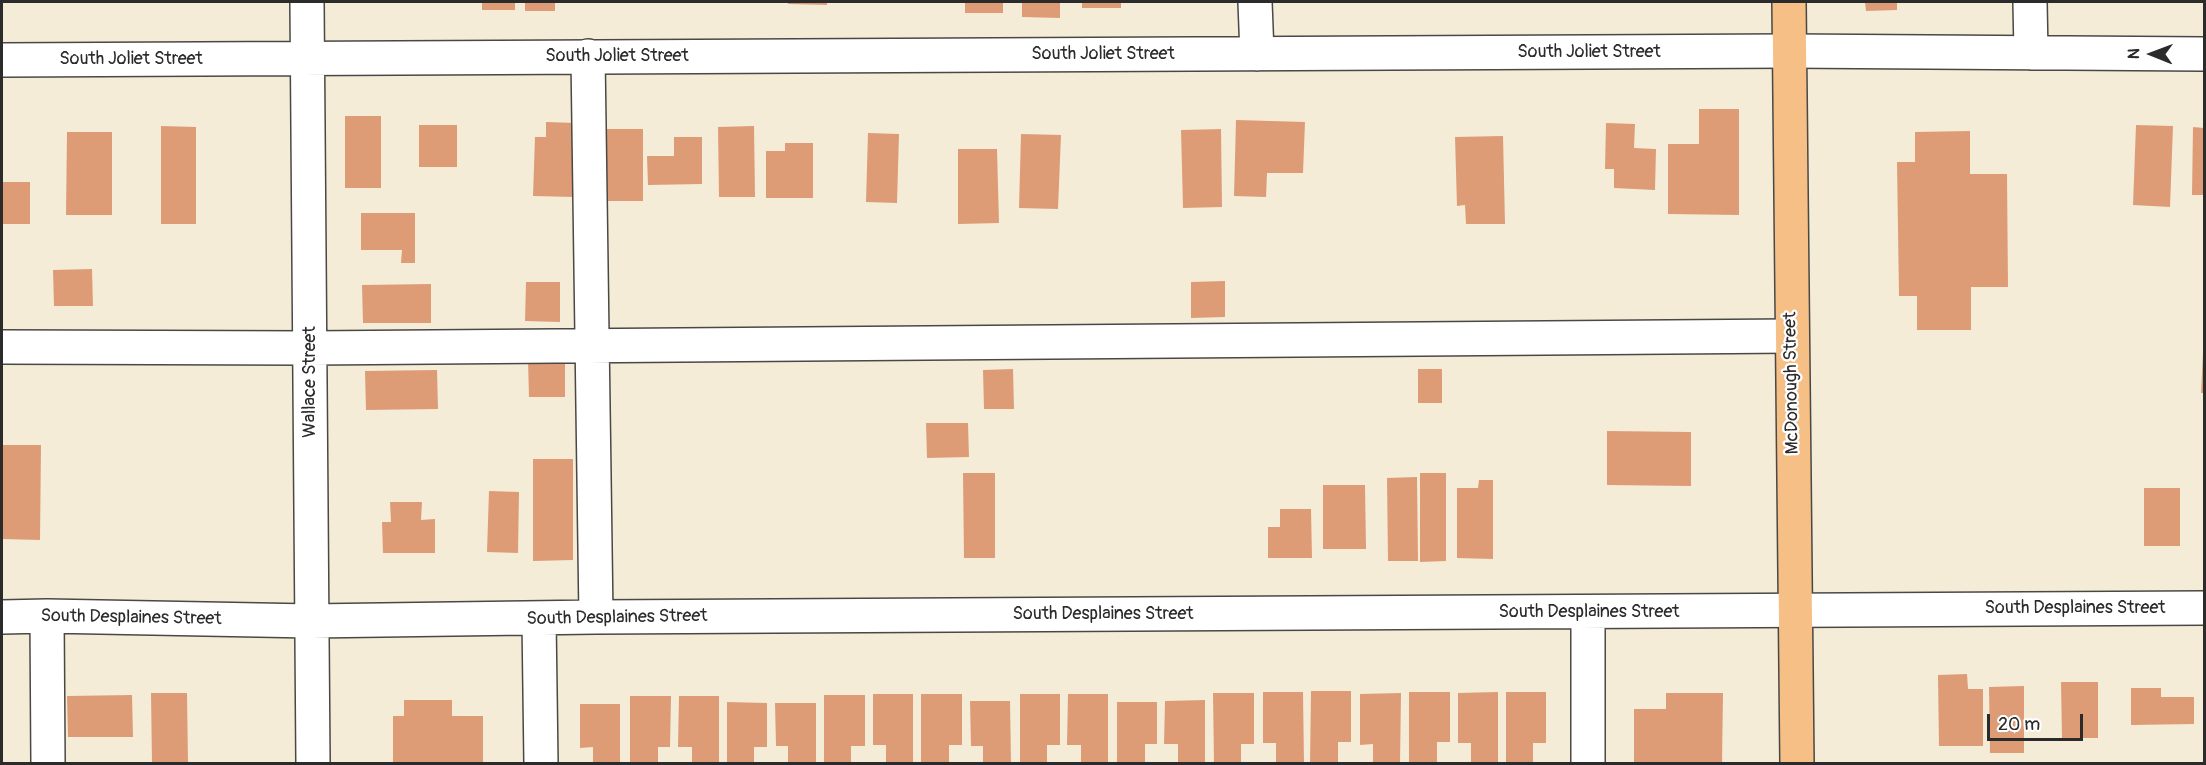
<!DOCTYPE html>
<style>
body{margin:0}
#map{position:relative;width:2206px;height:765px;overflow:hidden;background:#f4ecd7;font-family:Pangolin,sans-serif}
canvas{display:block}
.frame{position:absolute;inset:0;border:3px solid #2b2b2b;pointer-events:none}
.north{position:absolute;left:2122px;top:24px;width:60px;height:60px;-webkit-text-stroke:4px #fff;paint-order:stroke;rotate:271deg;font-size:16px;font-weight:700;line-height:24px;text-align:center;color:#2b2b2b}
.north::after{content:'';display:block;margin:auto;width:21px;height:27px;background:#2b2b2b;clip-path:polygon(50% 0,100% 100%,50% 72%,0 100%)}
.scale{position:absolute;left:1987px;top:714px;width:96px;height:27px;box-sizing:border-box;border:3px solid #2b2b2b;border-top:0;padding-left:8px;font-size:18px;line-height:21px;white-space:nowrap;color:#2b2b2b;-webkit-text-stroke:4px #fff;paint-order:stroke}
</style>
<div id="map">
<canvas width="2206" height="765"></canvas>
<div class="frame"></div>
<div class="north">N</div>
<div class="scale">20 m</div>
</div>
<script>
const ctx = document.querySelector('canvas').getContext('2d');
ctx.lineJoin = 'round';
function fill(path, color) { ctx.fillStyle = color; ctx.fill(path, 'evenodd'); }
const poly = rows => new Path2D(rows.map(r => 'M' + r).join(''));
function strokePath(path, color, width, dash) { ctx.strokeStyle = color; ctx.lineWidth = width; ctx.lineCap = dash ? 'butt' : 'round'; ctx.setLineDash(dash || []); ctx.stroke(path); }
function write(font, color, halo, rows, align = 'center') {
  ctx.font = font + ' Pangolin,sans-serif'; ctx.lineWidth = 4.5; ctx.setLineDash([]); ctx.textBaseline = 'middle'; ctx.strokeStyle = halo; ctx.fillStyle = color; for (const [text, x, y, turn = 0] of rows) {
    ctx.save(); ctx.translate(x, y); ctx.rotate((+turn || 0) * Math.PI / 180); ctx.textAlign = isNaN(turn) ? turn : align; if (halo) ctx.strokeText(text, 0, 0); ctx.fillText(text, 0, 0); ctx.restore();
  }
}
fill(poly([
 [482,2,515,2,515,10,482,10],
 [525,2,555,2,555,11,525,11],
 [788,2,827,2,827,5,788,4],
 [965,2,1003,2,1003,13,965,13],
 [1022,2,1060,2,1060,18,1022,17],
 [1082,2,1121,2,1121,8,1082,8],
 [1865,2,1897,2,1897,10,1866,11],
 [1699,109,1739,109,1739,215,1668,214,1668,144,1699,144],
 [345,116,381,116,381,188,345,188],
 [1236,120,1305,122,1303,173,1267,173,1266,197,1234,196],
 [546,122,576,123,574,197,533,196,535,137,546,137],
 [1606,123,1635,124,1634,148,1656,149,1655,190,1614,188,1614,169,1605,169],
 [419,125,457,125,457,167,419,167],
 [2136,125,2173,126,2170,207,2133,205],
 [161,126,196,127,196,224,161,224],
 [754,126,755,197,719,197,718,127],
 [2193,127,2204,128,2204,195,2192,195],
 [605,129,643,129,643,201,606,201],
 [1221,129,1222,207,1183,208,1181,130],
 [1970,131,1970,174,2007,174,2008,287,1971,287,1971,330,1917,330,1917,296,1899,296,1897,162,1915,162,1915,132],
 [67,132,112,132,112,215,66,215],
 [868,133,899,134,897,203,866,202],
 [1021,134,1061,135,1058,209,1019,208],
 [1503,136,1505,224,1466,224,1465,205,1457,206,1455,137],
 [674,137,702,137,702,184,648,185,647,156,674,156],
 [785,143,813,143,813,198,766,198,766,151,785,151],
 [958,149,997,149,999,223,958,224],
 [2,182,30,182,30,224,2,224],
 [361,213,415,213,415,263,401,263,402,250,361,250],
 [92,269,93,306,54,306,53,270],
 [1225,281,1225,317,1191,318,1191,282],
 [526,282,560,282,560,322,525,321],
 [431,284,431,323,363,323,362,285],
 [2203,353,2204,353,2204,393,2201,393],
 [528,359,565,359,565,397,529,397],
 [1013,369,1014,409,984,409,983,370],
 [1418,369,1442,369,1442,403,1418,403],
 [437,370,438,409,366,410,365,371],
 [926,423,968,423,969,457,927,458],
 [1607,431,1691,432,1691,486,1607,485],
 [2,445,41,445,40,540,2,539],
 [533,459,573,459,573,560,533,561],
 [963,473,995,473,995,558,964,558],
 [1420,473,1446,473,1446,561,1420,562],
 [1417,477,1418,561,1388,561,1387,478],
 [1479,480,1493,480,1493,559,1457,558,1457,488,1478,488],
 [1323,485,1365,485,1366,549,1323,549],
 [2144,488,2180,488,2180,546,2144,546],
 [489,491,519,492,518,553,487,552],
 [390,502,422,502,421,520,435,519,435,553,383,553,382,522,391,522],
 [1280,509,1311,509,1312,558,1268,558,1268,527,1280,527],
 [1967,674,1968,689,1983,689,1983,746,1939,746,1938,675],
 [2061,682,2098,682,2098,738,2062,738],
 [2024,686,2024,753,1990,753,1989,687],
 [2131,688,2161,688,2161,697,2194,697,2194,724,2131,725],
 [1311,691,1351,691,1351,742,1338,742,1338,764,1310,764],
 [1263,692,1303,692,1304,764,1276,764,1276,743,1263,743],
 [1409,692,1450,692,1450,742,1437,742,1437,764,1409,764],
 [1498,692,1498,764,1471,764,1471,743,1458,743,1458,693],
 [1506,692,1546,692,1546,743,1533,743,1533,764,1506,764],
 [151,693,187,693,188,764,152,764],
 [1213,693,1254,693,1254,744,1241,744,1241,764,1214,764],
 [1401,693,1400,764,1373,764,1373,744,1360,745,1360,694],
 [1666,693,1723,693,1722,764,1634,762,1634,709,1666,709],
 [873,694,913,694,913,764,886,764,886,745,873,745],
 [921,694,962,694,962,745,949,745,949,764,921,764],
 [1020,694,1060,694,1060,745,1047,745,1047,764,1020,764],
 [1068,694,1108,694,1108,764,1081,764,1081,745,1067,745],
 [132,695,133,737,68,737,67,696],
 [824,695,865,695,865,746,851,746,851,764,824,764],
 [630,696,671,696,670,747,658,747,658,764,630,764],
 [679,696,719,696,719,764,692,764,692,747,678,747],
 [404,700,452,700,452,716,483,716,483,764,393,764,393,716,404,716],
 [1205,700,1205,764,1178,764,1178,744,1164,744,1165,701],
 [970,701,1010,701,1011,764,983,764,983,746,971,746],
 [727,702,767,703,767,747,754,747,754,764,727,764],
 [1117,702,1157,702,1157,744,1145,744,1145,764,1117,764],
 [775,703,816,703,816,764,788,764,788,746,776,746],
 [580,704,620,704,620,764,593,764,593,747,580,748]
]), '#dd9c76');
const minor = poly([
 [307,2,313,764],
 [1255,2,1257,54],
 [2030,2,2031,53],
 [588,56,596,617],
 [2,60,1789,51,2204,54],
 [2,347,310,348,1792,336],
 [1588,612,1588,764],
 [47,616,48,764],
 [2,617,47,616,311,621,596,617,2204,608],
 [539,619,541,764]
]);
const major = poly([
 [1789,2,1797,764]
]);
strokePath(minor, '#494845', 36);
strokePath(major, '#494845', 36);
strokePath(minor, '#fff', 33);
strokePath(major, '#f5bf86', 33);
write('18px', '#2b2b2b', '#fff', [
 ["South Joliet Street",1589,52],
 ["South Joliet Street",1103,54],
 ["South Joliet Street",617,56],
 ["South Joliet Street",131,59],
 ["Wallace Street",310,382,-90],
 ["McDonough Street",1792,383,-91],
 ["South Desplaines Street",2075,608],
 ["South Desplaines Street",1589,612],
 ["South Desplaines Street",1103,614],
 ["South Desplaines Street",131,618,1],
 ["South Desplaines Street",617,618,-1]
]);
</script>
